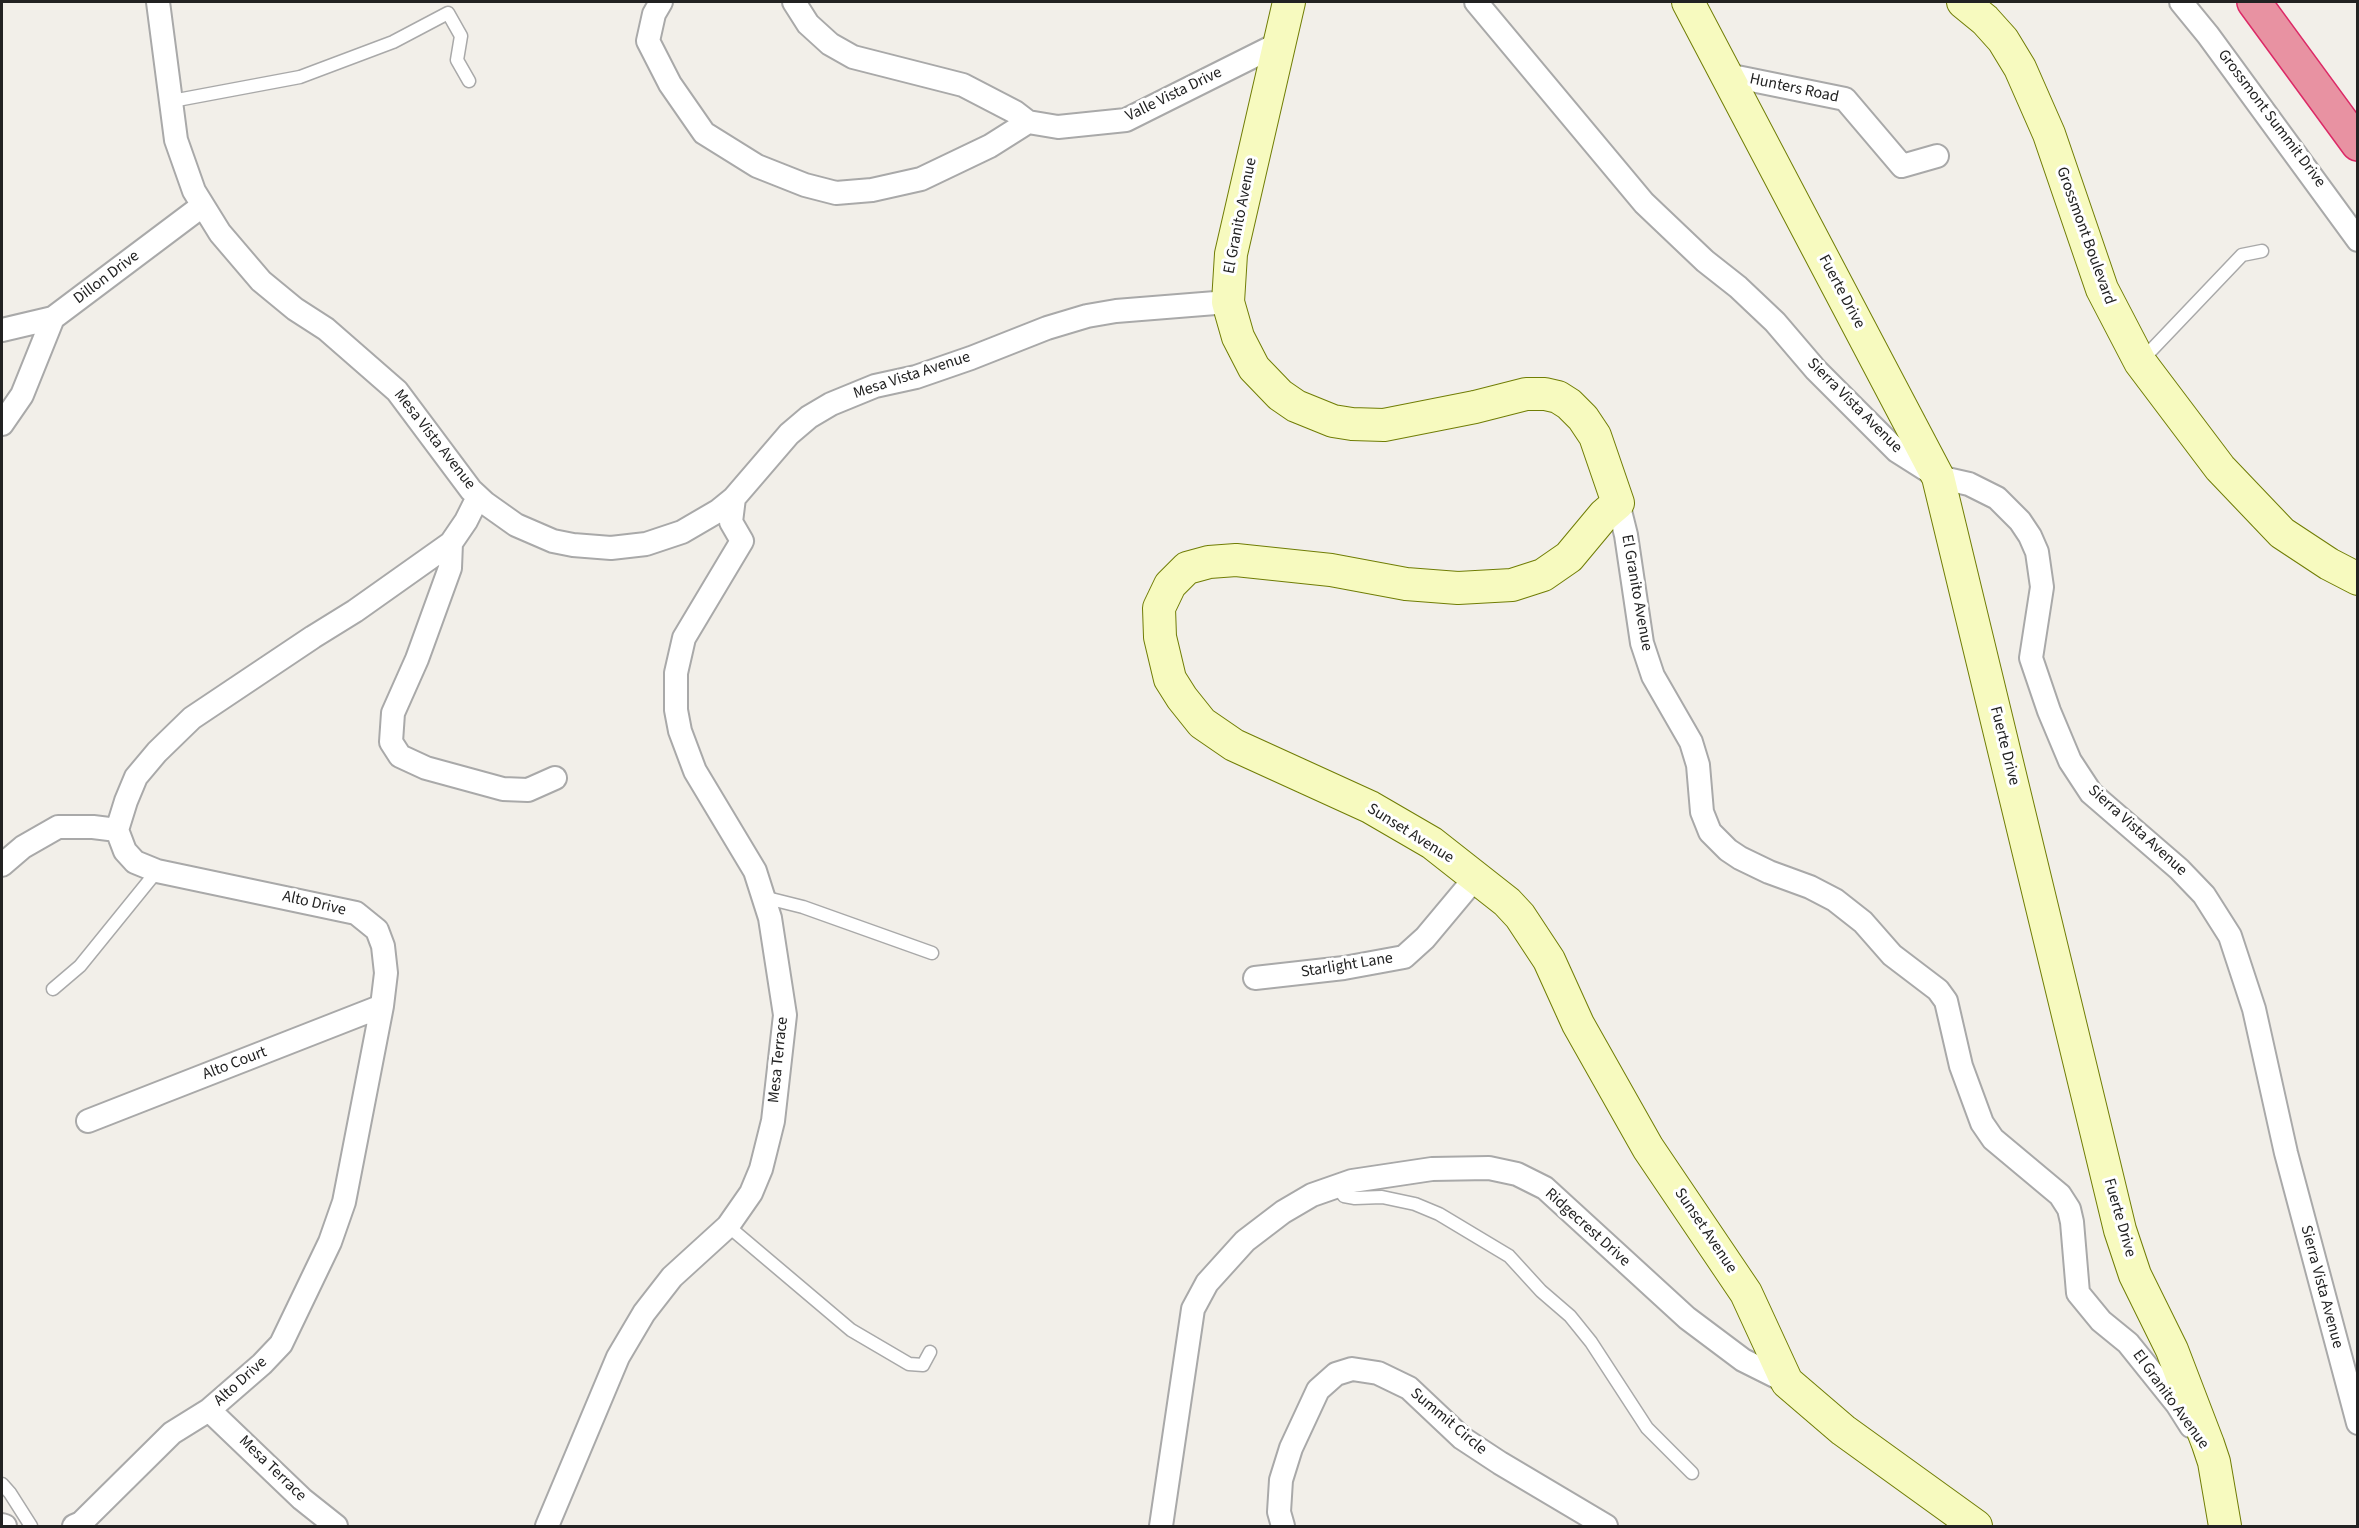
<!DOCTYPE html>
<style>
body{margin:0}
#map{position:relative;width:2359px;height:1528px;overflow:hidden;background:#f2efe9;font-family:"Source Sans 3",sans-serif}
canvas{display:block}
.frame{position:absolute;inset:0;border:3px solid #222;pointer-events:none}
</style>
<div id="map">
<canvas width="2359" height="1528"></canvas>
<div class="frame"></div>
</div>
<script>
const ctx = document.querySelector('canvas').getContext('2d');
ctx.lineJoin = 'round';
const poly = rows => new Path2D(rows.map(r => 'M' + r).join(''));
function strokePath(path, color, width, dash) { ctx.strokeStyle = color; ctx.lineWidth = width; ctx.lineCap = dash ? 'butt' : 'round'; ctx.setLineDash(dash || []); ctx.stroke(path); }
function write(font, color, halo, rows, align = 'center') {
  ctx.font = font + ' "Source Sans 3",sans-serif'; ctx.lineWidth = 6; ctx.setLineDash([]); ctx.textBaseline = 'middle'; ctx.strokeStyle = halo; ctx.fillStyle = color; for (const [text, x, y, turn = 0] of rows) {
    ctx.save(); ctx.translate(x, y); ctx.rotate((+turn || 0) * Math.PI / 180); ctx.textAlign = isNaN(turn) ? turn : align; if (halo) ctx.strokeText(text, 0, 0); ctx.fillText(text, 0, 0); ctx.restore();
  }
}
const lane = poly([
 [172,101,300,77,393,42,448,13,461,36,457,60,469,81],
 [2141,361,2242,255,2262,251],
 [763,897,803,907,932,953],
 [53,989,80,966,157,871],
 [1337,1186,1344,1196,1355,1198,1382,1197,1415,1204,1439,1214,1509,1256,1541,1291,1570,1316,1591,1342,1647,1428,1692,1473],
 [728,1226,851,1330,909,1364,923,1365,930,1352],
 [2,1484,10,1493,31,1526]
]);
const street = poly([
 [158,2,176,140,194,191,220,233,261,281,295,309,326,329,397,391,471,490,485,503,516,525,553,541,573,545,611,548,646,544,682,532,718,511,734,498,789,434,809,417,831,404,875,386,916,377,971,358,1047,328,1087,316,1116,311,1228,302],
 [661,2,654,14,648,41,670,84,704,133,757,166,805,185,836,193,872,190,921,179,990,146,1028,122,1015,112,963,85,853,57,830,44,808,24,794,2],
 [1476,2,1644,203,1705,261,1738,287,1775,322,1816,370,1897,451,1938,477,1969,484,1997,498,2020,521,2030,536,2037,552,2042,587,2031,658,2049,711,2070,761,2091,793,2179,869,2204,895,2230,936,2254,1009,2286,1153,2358,1423],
 [2181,2,2208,35,2358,240],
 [1727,75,1845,99,1902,166,1937,156],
 [1028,122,1058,127,1126,120,1280,43],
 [2,330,53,318,202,206],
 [2,424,22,395,53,318],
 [478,497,466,521,451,543,450,568,417,659,393,713,391,742,400,756,426,768,503,789,528,790,555,778],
 [1618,503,1626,535,1642,643,1653,676,1691,742,1698,765,1702,812,1710,832,1728,850,1740,858,1769,872,1810,887,1835,900,1863,922,1892,955,1938,990,1946,1001,1961,1066,1982,1123,1993,1139,2060,1195,2069,1209,2072,1222,2078,1293,2101,1321,2128,1343,2177,1404,2191,1426],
 [2,865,23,847,58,827,93,827,117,830],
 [1255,978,1344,968,1404,957,1425,938,1476,877],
 [88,1121,382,1006],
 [209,1410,302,1499,336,1526],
 [2,1525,5,1526],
 [74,1526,81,1523,172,1433,209,1410,262,1364,281,1344,330,1242,344,1202,382,1006,386,973,383,946,377,930,356,913,157,871,135,862,125,851,117,830,126,801,136,777,157,752,192,718,313,637,355,611,451,543],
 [547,1526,618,1357,644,1313,672,1277,728,1226,751,1193,761,1169,773,1121,785,1015,770,918,755,871,695,771,680,731,676,710,676,673,684,638,742,541,731,522,734,498],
 [1161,1526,1193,1309,1207,1283,1245,1241,1283,1212,1312,1195,1352,1181,1432,1169,1489,1168,1517,1174,1545,1188,1687,1318,1743,1360,1787,1382],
 [1283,1526,1279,1512,1281,1480,1291,1448,1318,1390,1336,1374,1352,1369,1378,1373,1409,1388,1462,1438,1500,1463,1606,1526]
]);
const secondary = poly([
 [1289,2,1231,254,1228,302,1238,337,1254,368,1280,395,1296,406,1333,421,1352,424,1384,425,1475,407,1526,394,1545,394,1558,397,1569,404,1583,418,1595,436,1618,503,1604,515,1569,557,1543,575,1512,585,1458,588,1406,584,1331,570,1236,560,1209,562,1187,568,1170,585,1159,608,1160,637,1170,679,1182,698,1202,723,1234,745,1370,807,1432,843,1507,902,1520,916,1549,960,1578,1024,1648,1148,1746,1293,1787,1382,1843,1430,1976,1526],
 [1688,2,1938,477,2120,1230,2135,1275,2172,1350,2208,1444,2214,1462,2225,1526],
 [1963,2,1985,20,2003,40,2020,68,2049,134,2102,289,2140,362,2220,468,2282,533,2329,564,2358,579]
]);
const highway = poly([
 [2254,2,2358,144]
]);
strokePath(lane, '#a9a9a9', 15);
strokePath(street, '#a9a9a9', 26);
strokePath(secondary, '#707d05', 34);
strokePath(highway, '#dc2a67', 36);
strokePath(lane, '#fff', 12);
strokePath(street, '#fff', 22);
strokePath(secondary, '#f7fabf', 32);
strokePath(highway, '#e892a2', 33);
write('16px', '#222', '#fff', [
 ["Hunters Road",1794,89,12],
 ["Valle Vista Drive",1174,95,-26],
 ["Grossmont Summit Drive",2271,119,53],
 ["El Granito Avenue",1241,216,-79],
 ["Grossmont Boulevard",2085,236,70],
 ["Dillon Drive",107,278,-37],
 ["Fuerte Drive",1841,292,62],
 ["Mesa Vista Avenue",912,376,-18],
 ["Sierra Vista Avenue",1854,406,45],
 ["Mesa Vista Avenue",434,440,52],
 ["El Granito Avenue",1636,593,80],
 ["Fuerte Drive",2004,746,76],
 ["Sierra Vista Avenue",2137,831,42],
 ["Sunset Avenue",1410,834,32],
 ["Alto Drive",314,904,13],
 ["Starlight Lane",1347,966,-9],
 ["Mesa Terrace",779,1060,-84],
 ["Alto Court",235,1064,-21],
 ["Fuerte Drive",2119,1218,74],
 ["Ridgecrest Drive",1587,1228,42],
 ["Sunset Avenue",1705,1231,56],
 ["Sierra Vista Avenue",2321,1287,75],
 ["Alto Drive",241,1382,-42],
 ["El Granito Avenue",2170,1400,54],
 ["Summit Circle",1448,1422,40],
 ["Mesa Terrace",272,1469,44]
]);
</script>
